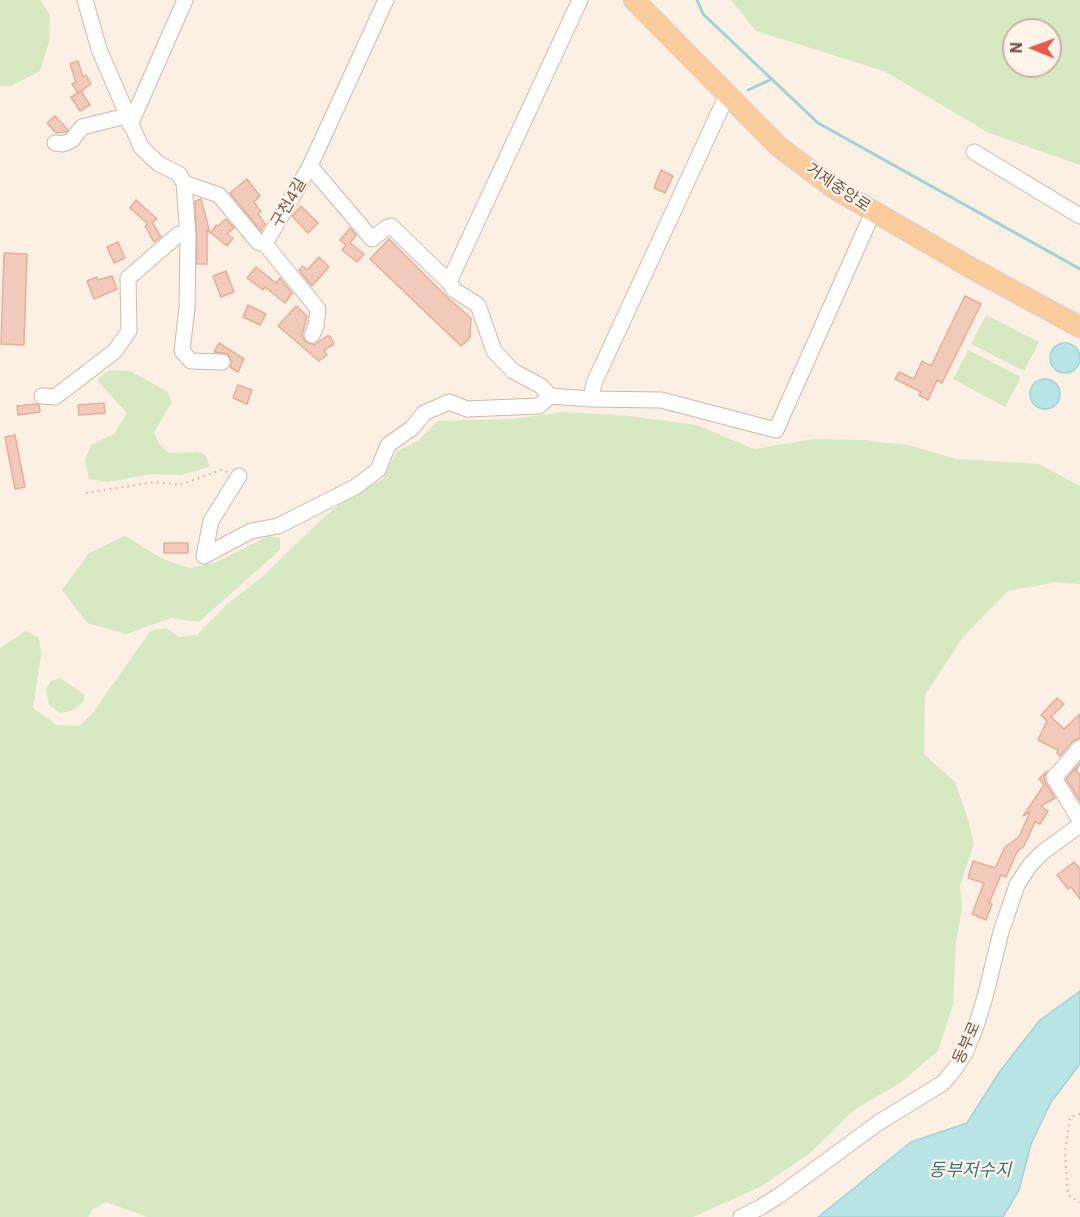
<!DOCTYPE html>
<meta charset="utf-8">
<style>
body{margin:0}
#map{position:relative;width:1080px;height:1217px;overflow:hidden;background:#fcefe3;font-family:"IBM Plex Sans",sans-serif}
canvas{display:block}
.north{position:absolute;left:1002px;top:18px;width:60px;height:60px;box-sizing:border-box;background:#fff4e9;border:2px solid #c7b4a9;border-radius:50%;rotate:271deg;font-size:16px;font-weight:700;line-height:24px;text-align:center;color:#745449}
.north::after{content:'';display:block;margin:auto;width:21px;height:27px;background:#e55a49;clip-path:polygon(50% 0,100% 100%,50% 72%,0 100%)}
</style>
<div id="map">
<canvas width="1080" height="1217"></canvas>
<div class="north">N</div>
</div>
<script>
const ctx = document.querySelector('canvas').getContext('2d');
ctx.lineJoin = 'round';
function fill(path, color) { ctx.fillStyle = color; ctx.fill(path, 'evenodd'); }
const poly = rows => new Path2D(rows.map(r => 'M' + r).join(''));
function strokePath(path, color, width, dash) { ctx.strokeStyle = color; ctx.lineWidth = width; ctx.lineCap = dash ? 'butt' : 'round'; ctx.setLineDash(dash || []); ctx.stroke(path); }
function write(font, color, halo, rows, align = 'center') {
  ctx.font = font + ' "IBM Plex Sans","Noto Sans KR",sans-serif'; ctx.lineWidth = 4.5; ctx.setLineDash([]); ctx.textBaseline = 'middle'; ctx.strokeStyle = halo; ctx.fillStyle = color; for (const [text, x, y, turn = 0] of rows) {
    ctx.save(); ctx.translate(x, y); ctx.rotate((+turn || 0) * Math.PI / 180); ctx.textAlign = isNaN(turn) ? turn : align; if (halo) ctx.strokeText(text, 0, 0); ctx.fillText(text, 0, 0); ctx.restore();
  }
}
fill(poly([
 [0,0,40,0,50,15,49,42,40,71,11,86,0,86],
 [731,0,1080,0,1080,165,989,133,884,71,756,31],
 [1014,30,1050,30,1050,66,1014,66],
 [986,315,1039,342,1024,371,971,344],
 [968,350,1021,377,1005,407,953,379],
 [109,370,130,371,167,391,172,402,154,432,159,444,169,453,197,452,204,454,208,461,209,467,181,475,152,474,107,482,89,479,85,460,91,445,114,434,127,413,97,380],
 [564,412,629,416,697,425,754,449,814,439,861,440,909,445,956,459,1039,464,1080,486,1080,584,1056,582,1008,591,963,637,925,695,924,754,955,782,968,819,974,844,960,885,962,909,956,942,953,1004,938,1051,900,1083,854,1110,810,1153,762,1186,693,1217,147,1217,106,1202,92,1210,88,1217,0,1217,0,648,26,631,39,638,41,654,33,708,57,725,79,726,93,713,150,631,166,628,179,637,197,635,225,606,263,576,324,517,344,501,383,479,397,451,418,441,438,421,512,419],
 [125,536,163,559,190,568,217,562,268,536,280,538,280,550,199,622,171,618,126,634,87,623,62,590,89,553],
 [60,678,85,695,83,702,72,711,60,713,49,705,46,689,51,681]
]), '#d6e9c2');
const water = poly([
 '1050 358a15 15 0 1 1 30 0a15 15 0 1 1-30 0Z',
 '1030 394a15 15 0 1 1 30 0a15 15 0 1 1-30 0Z',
 [1080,991,1080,1064,1051,1102,1031,1144,1019,1190,1003,1217,818,1217,911,1142,967,1123,1000,1071,1040,1020,1080,991]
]);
fill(water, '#b8e4e5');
strokePath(water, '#9ed4d7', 1.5);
strokePath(poly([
 [697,0,703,14,818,123,1080,269],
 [748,90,772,79]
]), '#9ed4d7', 3);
const building = poly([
 [78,61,83,77,86,75,91,84,78,93,72,84,76,82,70,64,78,61],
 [81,91,90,105,80,111,71,97,81,91],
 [55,116,68,130,66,132,56,133,47,123,55,116],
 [661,170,673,176,665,193,654,188,661,170],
 [247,179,260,196,254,202,261,212,258,214,265,224,261,231,230,193,247,179],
 [201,199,210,233,207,230,207,264,197,264,195,201,201,199],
 [136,200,157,219,152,222,161,237,154,242,145,226,148,224,130,208,136,200],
 [301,206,318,223,308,233,292,216,301,206],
 [226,219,234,228,227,234,233,238,227,246,211,233,216,225,218,226,226,219],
 [350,228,356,235,350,243,364,254,357,262,342,250,346,245,340,240,350,228],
 [389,239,448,298,471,318,470,338,461,346,370,259,389,239],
 [118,242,125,258,114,263,107,247,118,242],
 [4,253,27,254,24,345,1,344,4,253],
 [319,257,329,267,312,286,299,270,303,266,307,270,319,257],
 [256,267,276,283,280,278,292,293,285,303,265,287,263,290,247,278,256,267],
 [226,271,234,292,221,297,213,276,226,271],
 [112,276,117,289,94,299,87,281,97,277,98,280,112,276],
 [965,296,981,304,942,383,937,380,928,400,919,395,921,392,895,379,899,372,914,379,922,361,931,366,965,296],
 [248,305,266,314,260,325,243,317,248,305],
 [296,306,307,316,302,335,305,341,314,345,327,336,330,336,334,344,324,350,327,355,319,361,278,326,296,306],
 [219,343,244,359,238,372,230,367,232,362,228,354,214,352,219,343],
 [238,385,252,390,247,404,233,398,238,385],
 [104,403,105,413,79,415,78,405,104,403],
 [36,404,39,405,40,412,18,415,17,406,36,404],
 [15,435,25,487,15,489,5,437,15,435],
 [164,543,188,543,188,553,164,553,164,543],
 [1057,698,1064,704,1051,717,1064,729,1080,714,1080,738,1073,741,1060,756,1057,753,1058,750,1038,740,1047,721,1041,715,1057,698],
 [1080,763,1076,771,1080,774,1080,801,1066,779,1080,763],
 [1047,771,1044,777,1045,782,1055,798,1041,806,1048,811,1040,824,1035,822,1024,846,1017,852,1006,877,1001,875,989,903,992,904,986,920,972,914,984,883,968,878,973,861,995,868,1005,847,1019,837,1030,812,1023,816,1044,785,1039,779,1047,771],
 [1074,862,1080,869,1080,899,1071,887,1068,889,1057,875,1074,862]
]);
fill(building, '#f1cabb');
strokePath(building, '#e4af9b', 1.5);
const minor = poly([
 [85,0,99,49,141,147,159,164,179,174,184,183,219,195,258,242,265,244,310,166,386,0],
 [130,125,185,0],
 [55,143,63,144,72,140,82,127,126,116],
 [974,152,1080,216],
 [310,166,372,239,386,228,391,226,449,282,454,290,478,305,494,351,513,371,541,386,550,396],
 [184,183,188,235,187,308,182,351,191,361,222,362],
 [265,244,318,309,316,326,312,335],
 [449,282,580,0],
 [42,396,55,397,115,351,129,331,128,278,179,234,188,235],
 [591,399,594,383,728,93],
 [239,476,211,521,204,556,251,531,278,526,355,487,378,470,388,445,412,428,424,413,449,402,467,409,539,406,550,396,591,399,661,400,776,430,873,212],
 [1080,748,1054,778,1080,820],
 [741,1217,761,1207,780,1195,878,1123,943,1083,954,1070,965,1053,975,1029,985,997,1001,932,1017,885,1030,865,1043,852,1080,825]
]);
const major = poly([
 [634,0,778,146,835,189,973,269,1080,327]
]);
strokePath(minor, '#cfb8ad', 17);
strokePath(major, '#d8cfcc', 22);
strokePath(poly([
 [86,493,155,482,180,485,221,470,228,472],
 [1080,1114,1070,1117,1065,1152,1068,1195,1080,1202]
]), '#d6ad9e', 2, [1.5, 4.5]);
strokePath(minor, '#fff', 15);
strokePath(major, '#facc9c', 20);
write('16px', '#745449', '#fff4e9', [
 ["거제중앙로",838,188,34],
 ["구천4길",289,203,-60],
 ["동부로",967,1043,-66]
]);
write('italic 18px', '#3d7679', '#fff4e9', [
 ["동부저수지",970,1171]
]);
</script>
